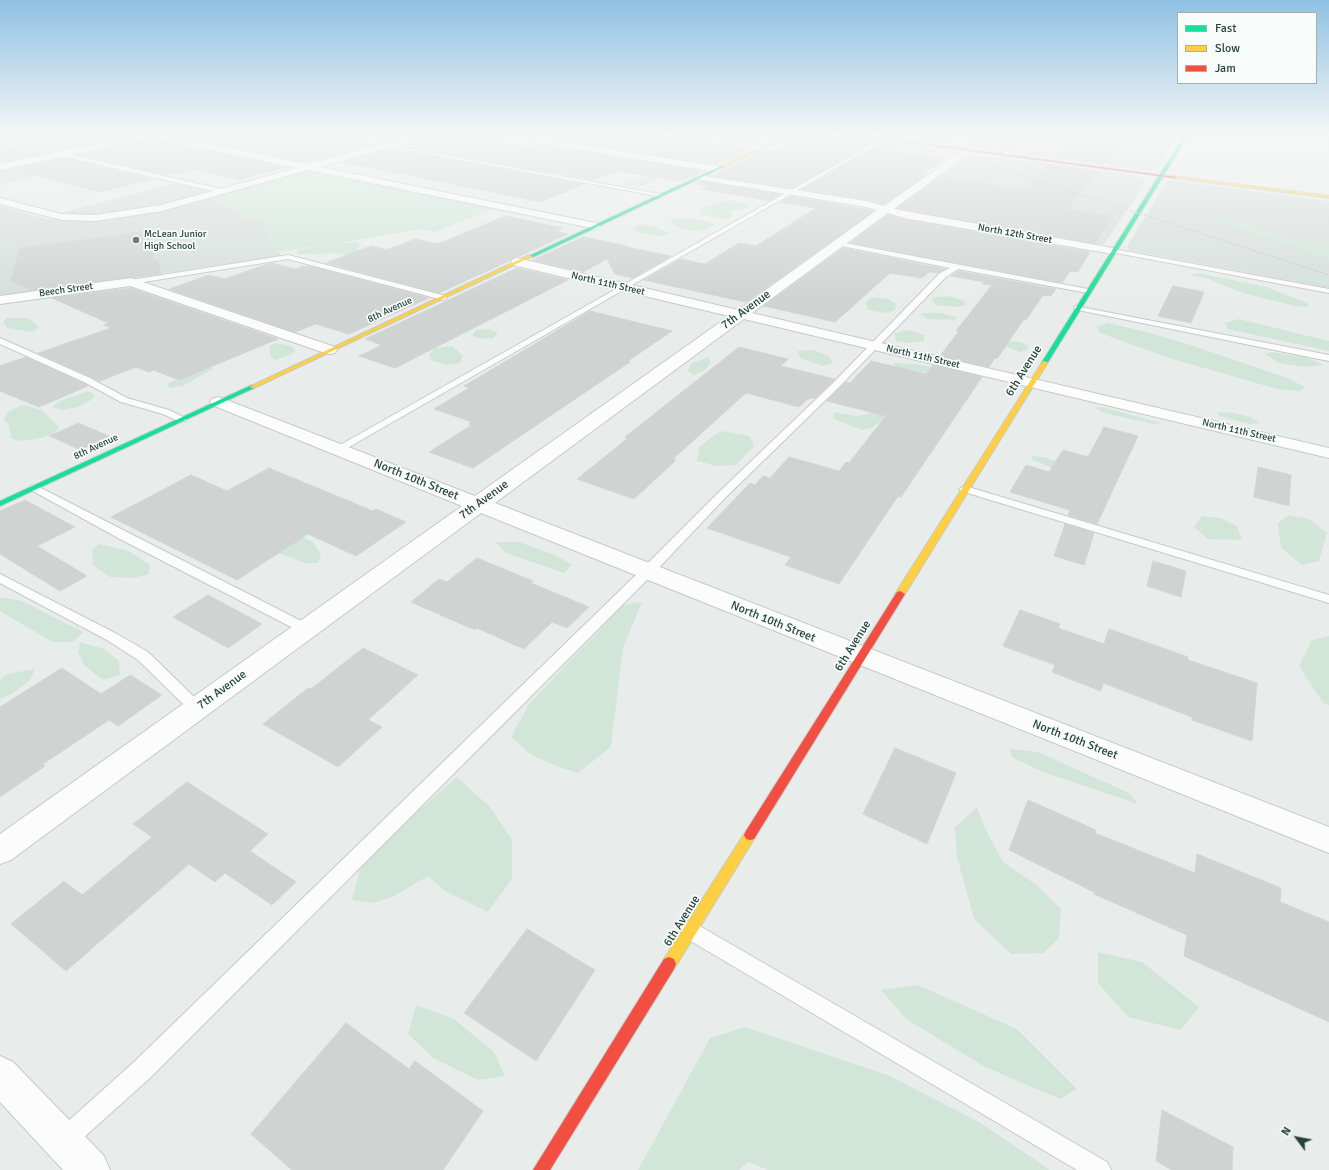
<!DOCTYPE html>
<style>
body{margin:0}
#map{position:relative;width:1329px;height:1170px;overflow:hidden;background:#e8edeb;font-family:Signika,sans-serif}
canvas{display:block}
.legend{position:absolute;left:1177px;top:12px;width:140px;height:72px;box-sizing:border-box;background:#f7fbf9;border:1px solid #a3b1ad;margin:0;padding:5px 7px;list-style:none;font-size:12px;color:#24423a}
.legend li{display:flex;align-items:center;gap:8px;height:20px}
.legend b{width:20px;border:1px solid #a3b1ad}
.north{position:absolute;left:1277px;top:1118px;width:40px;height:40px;-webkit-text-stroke:3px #f7fbf9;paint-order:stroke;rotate:302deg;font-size:11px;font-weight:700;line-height:16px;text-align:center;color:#24423a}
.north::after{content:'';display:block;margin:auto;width:14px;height:18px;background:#24423a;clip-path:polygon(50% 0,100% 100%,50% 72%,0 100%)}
</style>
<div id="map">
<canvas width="1329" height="1170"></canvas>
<ul class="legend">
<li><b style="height:5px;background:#16e098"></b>Fast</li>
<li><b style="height:5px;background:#ffcf43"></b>Slow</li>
<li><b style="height:5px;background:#f24e42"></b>Jam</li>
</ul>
<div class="north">N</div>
</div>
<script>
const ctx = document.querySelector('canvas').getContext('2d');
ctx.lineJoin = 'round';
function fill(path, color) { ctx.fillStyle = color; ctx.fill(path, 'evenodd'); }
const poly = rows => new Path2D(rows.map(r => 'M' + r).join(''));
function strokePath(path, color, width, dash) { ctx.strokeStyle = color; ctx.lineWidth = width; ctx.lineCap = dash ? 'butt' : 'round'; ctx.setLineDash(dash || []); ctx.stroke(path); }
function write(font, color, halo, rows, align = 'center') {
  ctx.font = font + ' Signika,sans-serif'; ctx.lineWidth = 3.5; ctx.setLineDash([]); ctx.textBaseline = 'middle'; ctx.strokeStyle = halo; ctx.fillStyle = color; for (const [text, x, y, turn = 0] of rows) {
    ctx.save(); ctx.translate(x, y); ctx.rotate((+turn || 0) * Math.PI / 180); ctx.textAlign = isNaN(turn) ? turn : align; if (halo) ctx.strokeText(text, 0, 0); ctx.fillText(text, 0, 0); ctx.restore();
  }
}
fill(poly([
 [0,136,137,136,0,165],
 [687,136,780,136,759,145],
 [876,136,925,136,967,148,896,138],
 [959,136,1178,136,1155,170,1149,171,1027,155],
 [887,142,929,148,947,158,932,168,854,157,877,145],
 [976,156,1005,158,1139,176,1147,180,1104,244,1089,244,904,213,895,209,966,158],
 [59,157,92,164,0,185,0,170],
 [1169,180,1329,201,1329,288,1128,250,1127,247,1167,181],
 [176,183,211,191,157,206,98,216,70,216,60,213],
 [210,197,248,219,263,218,270,228,265,229,281,256,0,297,0,206,46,219,91,220,147,213]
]), '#d6dedb');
fill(poly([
 [925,136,948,136,993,150,967,148],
 [312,170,493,208,494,209,434,232,421,229,338,243,357,242,360,245,357,249,363,253,349,257,342,254,331,253,319,254,297,254,297,251,316,246,279,252,265,229,269,228,263,218,248,219,210,197,295,173],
 [643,177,653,177,655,180,643,186,632,187,625,186,627,182],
 [728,200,749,204,747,208,741,211,731,210,732,217,728,219,721,219,701,214,700,209],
 [682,218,707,221,715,225,708,229,692,231,677,227,670,220],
 [1222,218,1232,219,1271,233,1329,247,1329,259,1216,220],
 [642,224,658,228,668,232,668,234,661,236,640,233,633,228],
 [1199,273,1266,287,1307,303,1308,307,1295,306,1243,293,1206,278,1191,275],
 [1289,274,1308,275,1326,280,1329,281,1329,285,1293,278],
 [947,296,963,300,966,305,957,307,936,305,931,298],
 [872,297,888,299,896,304,895,310,887,313,868,310,865,303],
 [920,313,941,313,956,317,956,320,927,319],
 [7,318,27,318,36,324,38,328,32,332,7,328,3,322],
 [1239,319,1329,341,1329,351,1227,329,1225,323],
 [1108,323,1150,333,1194,346,1287,378,1305,387,1300,391,1277,389,1169,358,1100,333,1097,327],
 [490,329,498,333,493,338,483,339,472,336,476,330],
 [909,330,924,335,924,341,908,343,896,341,895,333],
 [1016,341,1028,345,1028,350,1020,352,1009,348,1004,343],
 [276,343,292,346,295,351,292,354,276,360,271,357,269,346],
 [452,346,463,356,460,363,446,365,431,360,429,354,435,348],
 [815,350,829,357,833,363,823,366,801,359,797,351],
 [1272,352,1305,357,1324,365,1305,367,1279,363,1264,354],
 [709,357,711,363,705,370,694,375,687,371,692,363],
 [895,363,915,364,941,369,939,375,923,372,915,374,895,371],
 [206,368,214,368,183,386,169,388,168,383],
 [88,391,95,395,93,399,78,407,62,410,52,407,60,401],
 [876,403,887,410,886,417,872,428,861,430,833,418,834,412,856,416,869,414],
 [23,405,42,410,59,427,52,435,36,439,19,441,11,438,8,423,3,421,9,411],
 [1102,407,1162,423,1154,424,1104,413,1095,408],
 [1217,412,1234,413,1250,417,1260,423,1251,424,1232,420,1220,416],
 [720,431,750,436,754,446,736,465,717,466,697,461,699,447],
 [1031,456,1044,457,1077,468,1059,471,1033,460],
 [1289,515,1309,519,1327,533,1319,561,1302,565,1281,548,1278,523],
 [1202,516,1220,518,1237,526,1242,540,1208,539,1194,527],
 [285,531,312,541,321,554,318,563,305,563,258,545],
 [496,542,519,542,555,555,572,565,564,573,506,553],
 [99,544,129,551,150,565,149,574,133,578,110,577,93,565,92,550],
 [0,597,22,601,83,632,73,642,52,642,0,611],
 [642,602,623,648,611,747,578,773,554,765,530,754,511,737,529,704,623,605],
 [1329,636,1329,705,1323,703,1299,666,1312,640],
 [80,642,104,649,119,661,120,675,103,680,84,665,78,652],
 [35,669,30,680,13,693,0,699,0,680,7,674],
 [1010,749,1038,752,1129,793,1138,804,1043,772,1012,757],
 [457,777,490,807,512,840,512,879,488,912,445,891,428,876,394,896,374,903,352,900,361,866,417,812],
 [977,807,985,828,1003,862,1038,886,1061,909,1059,939,1043,953,1011,954,974,919,957,857,955,827],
 [1098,952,1142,962,1199,1007,1181,1030,1128,1017,1098,983],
 [918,985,1017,1029,1077,1089,1060,1099,985,1067,906,1019,881,990],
 [416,1005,454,1019,494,1052,505,1076,478,1080,433,1058,408,1034],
 [745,1027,890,1076,979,1122,1050,1170,768,1170,748,1162,739,1170,638,1170,710,1038]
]), '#d1e6d8');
const building = poly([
 [76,136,130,136,0,162,0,151,76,136],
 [172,136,330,136,331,137,372,145,305,162,172,136],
 [346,136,407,136,383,142,346,136],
 [425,136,474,136,474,138,529,147,536,144,703,171,681,181,616,171,593,180,401,146,423,139,425,136],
 [561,136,663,136,751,149,717,165,551,139,561,136],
 [806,136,830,136,874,142,792,188,712,176,767,150,774,151,806,136],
 [1080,136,1125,136,1103,163,1057,157,1080,136],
 [150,137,155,139,286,167,239,180,194,169,168,175,77,155,150,137],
 [391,149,584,184,541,202,342,162,391,149],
 [872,149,943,159,922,174,926,175,884,204,867,200,802,189,872,149],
 [63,158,153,179,100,192,13,169,63,158],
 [1049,164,1097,171,1067,209,1113,216,1095,243,898,208,940,177,1024,189,1049,164],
 [700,181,701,181,780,194,769,201,701,189,708,186,695,184,700,181],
 [790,196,874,211,746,302,644,280,681,259,705,264,739,243,756,246,816,208,780,202,790,196],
 [888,215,904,219,1090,252,1078,272,1070,271,1062,283,850,243,888,215],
 [505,216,563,228,557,231,568,234,439,293,326,263,371,246,387,250,415,239,438,244,505,216],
 [151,231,154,260,158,259,161,274,32,290,11,281,20,248,151,231],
 [583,237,627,246,626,247,671,256,633,278,615,274,607,259,583,272,533,260,583,237],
 [843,248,945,269,938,273,929,272,922,278,890,273,835,322,764,306,843,248],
 [271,263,295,269,304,266,314,267,429,298,349,334,316,324,295,332,169,289,209,275,224,279,271,263],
 [517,268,568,280,395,368,359,356,382,345,365,339,517,268],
 [958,271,1056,289,1051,296,1043,295,1026,320,1024,319,997,359,995,358,989,367,940,356,959,331,956,331,992,285,982,284,984,282,951,276,958,271],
 [1173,286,1204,292,1191,323,1158,316,1173,286],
 [130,288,278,339,179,380,154,370,149,372,136,367,100,381,38,353,111,328,104,325,108,323,52,298,130,288],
 [590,311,672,331,628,361,630,362,473,468,429,452,472,425,468,424,472,422,434,409,469,388,464,386,590,311],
 [739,347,788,359,781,366,835,379,815,398,808,399,799,407,746,393,673,459,676,460,634,499,577,479,628,438,625,437,739,347],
 [26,357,83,383,88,386,39,407,0,391,0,366,26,357],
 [871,361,926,374,933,365,982,377,901,497,898,496,839,584,785,565,791,557,707,528,750,483,755,485,763,476,770,478,789,457,839,471,846,462,849,463,886,416,827,401,846,382,850,383,871,361],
 [78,423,109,436,80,450,50,436,78,423],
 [1104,427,1138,436,1097,524,1068,515,1070,510,1010,492,1026,465,1049,472,1063,450,1088,457,1104,427],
 [1258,467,1291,475,1289,506,1254,497,1258,467],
 [269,468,373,511,376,509,406,522,356,556,308,534,237,580,111,517,191,475,227,491,269,468],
 [25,500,75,527,37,546,87,576,60,591,0,554,0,511,25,500],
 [1065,524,1094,533,1084,565,1054,556,1065,524],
 [477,558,533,581,531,583,589,607,567,628,552,622,524,649,477,628,475,630,411,602,439,579,447,582,477,558],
 [1153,561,1186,571,1181,597,1147,586,1153,561],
 [208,595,262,624,228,648,173,617,208,595],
 [1020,610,1060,624,1058,628,1104,644,1109,629,1188,657,1188,660,1257,683,1252,741,1192,720,1192,717,1103,683,1101,691,1052,672,1055,665,1003,646,1020,610],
 [363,648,418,675,368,720,382,727,338,767,263,724,308,688,311,689,363,648],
 [62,668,101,694,130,675,162,695,118,726,109,720,43,764,45,766,0,797,0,707,62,668],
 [895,748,956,773,927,844,863,814,895,748],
 [187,782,268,834,250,851,296,882,272,905,225,873,215,882,189,864,66,971,11,924,64,881,82,895,152,837,133,824,187,782],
 [1028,800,1096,830,1095,833,1195,873,1197,854,1281,888,1280,902,1329,922,1329,1022,1184,956,1187,935,1094,894,1094,892,1009,850,1028,800],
 [527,929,595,970,536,1061,464,1013,527,929],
 [346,1023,409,1069,415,1061,483,1111,443,1170,292,1170,251,1134,346,1023],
 [1162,1110,1233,1147,1232,1170,1172,1170,1156,1161,1162,1110]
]);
fill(building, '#cfd4d2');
strokePath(building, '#d1d6d4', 1);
const lane = poly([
 [331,136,339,136,665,195,662,197,331,136],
 [680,136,690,136,767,148,764,150,680,136],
 [951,136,957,136,1011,153,1007,156,1003,156,1004,153,951,136],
 [883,138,887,139,342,451,334,451,333,449,883,138],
 [59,152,222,189,225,191,222,193,57,155,59,152],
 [839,242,1088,289,1092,291,1088,293,958,269,946,277,838,388,726,497,652,575,150,1078,72,1148,64,1152,56,1148,52,1140,56,1132,134,1062,642,569,718,493,832,384,940,273,950,268,837,245,837,243,839,242],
 [1113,249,1329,289,1329,293,1111,252,1111,250,1113,249],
 [288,255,446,296,447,298,443,300,288,259,131,284,127,282,131,280,288,255],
 [1075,306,1329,355,1329,361,1078,310,1074,308,1075,306],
 [0,338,90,378,127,398,169,410,187,419,186,421,178,421,163,414,121,402,84,382,0,344,0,338],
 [35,485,311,626,313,629,311,632,306,634,301,632,120,539,31,490,29,488,31,486,35,485],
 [965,486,1329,595,1329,603,961,491,959,489,965,486],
 [0,574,117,634,148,652,192,695,203,703,206,707,203,711,198,713,193,711,182,703,138,660,107,640,0,583,0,574],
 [691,921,1107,1162,1111,1170,1077,1170,684,937,681,930,684,923,691,921]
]);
const street = poly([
 [136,136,150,136,146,138,0,170,0,164,136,136],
 [151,136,166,136,308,164,412,136,424,136,423,138,320,167,596,223,601,226,596,229,308,170,162,211,96,221,62,220,0,204,0,198,62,214,96,215,161,205,297,168,155,138,151,136],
 [503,136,521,136,717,166,722,169,717,172,507,138,503,136],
 [968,147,971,148,971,152,894,209,1113,248,1117,249,1119,251,1117,253,1113,254,904,218,888,213,752,313,1329,448,1329,458,744,319,495,503,1329,827,1329,853,481,513,11,860,0,864,0,834,462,506,212,405,210,402,212,399,218,397,224,399,475,496,729,316,513,265,511,262,513,259,517,258,738,310,877,210,866,207,701,180,698,179,698,175,867,201,884,206,968,147],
 [131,278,335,347,337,350,335,353,330,354,325,353,130,286,0,304,0,296,131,278],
 [0,1056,13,1062,104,1156,110,1170,63,1170,0,1102,0,1056]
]);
const fast = poly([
 [1184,136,1188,136,1048,362,1043,363,1042,362,1184,136],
 [723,165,726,166,533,257,529,256,723,165],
 [252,385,254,386,254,388,0,506,0,501,252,385]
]);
const slow = poly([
 [787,136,791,136,725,167,722,166,787,136],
 [1173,176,1329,196,1329,198,1174,178,1173,176],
 [529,255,533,256,254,388,249,387,529,255],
 [1043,361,1048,362,905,594,900,597,897,596,895,594,1043,361],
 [750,830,754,831,756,835,754,839,674,969,669,971,664,969,662,964,664,959,746,831,750,830]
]);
const jam = poly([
 [859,136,866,136,1176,177,1174,178,859,136],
 [900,591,905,594,754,839,750,840,746,839,744,835,746,831,897,592,900,591],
 [669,957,674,959,676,964,674,969,550,1170,533,1170,664,959,669,957]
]);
strokePath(lane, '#c5cac8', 2);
strokePath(street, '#c5cac8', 2);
strokePath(fast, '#c3cbc8', 2);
strokePath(slow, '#c3cbc8', 2);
strokePath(jam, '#c3cbc8', 2);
fill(lane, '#fcfcfc');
fill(street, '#fcfcfc');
fill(fast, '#16e098');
fill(slow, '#ffcf43');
fill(jam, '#f24e42');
strokePath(poly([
 [901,136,1329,275]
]), '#c9cdcc', 1.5, [3.5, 1.5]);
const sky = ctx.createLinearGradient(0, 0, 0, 300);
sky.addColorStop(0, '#8fc1e3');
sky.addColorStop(0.45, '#f5f7f6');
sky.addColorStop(1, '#f5f7f600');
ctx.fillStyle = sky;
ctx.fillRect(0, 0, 1329, 300);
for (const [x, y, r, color] of [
 [136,240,4,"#697e78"]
]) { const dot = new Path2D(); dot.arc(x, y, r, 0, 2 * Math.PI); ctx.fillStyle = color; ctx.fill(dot); strokePath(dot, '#f7fbf9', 1.5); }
write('10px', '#24423a', '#f7fbf9', [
 ["McLean Junior",144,234],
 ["High School",144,246]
], 'left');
write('10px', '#24423a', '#f7fbf9', [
 ["North 12th Street",1015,234,10],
 ["North 11th Street",608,284,13],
 ["Beech Street",66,290,-8],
 ["8th Avenue",390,310,-25],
 ["North 11th Street",923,357,13],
 ["North 11th Street",1239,431,13],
 ["8th Avenue",96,447,-25]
]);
write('12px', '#24423a', '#f7fbf9', [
 ["7th Avenue",746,310,-36],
 ["6th Avenue",1024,371,-58],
 ["North 10th Street",416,480,22],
 ["7th Avenue",484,500,-36],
 ["North 10th Street",773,622,22],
 ["6th Avenue",853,646,-58],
 ["7th Avenue",222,690,-36],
 ["North 10th Street",1075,740,21],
 ["6th Avenue",682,921,-58]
]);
</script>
